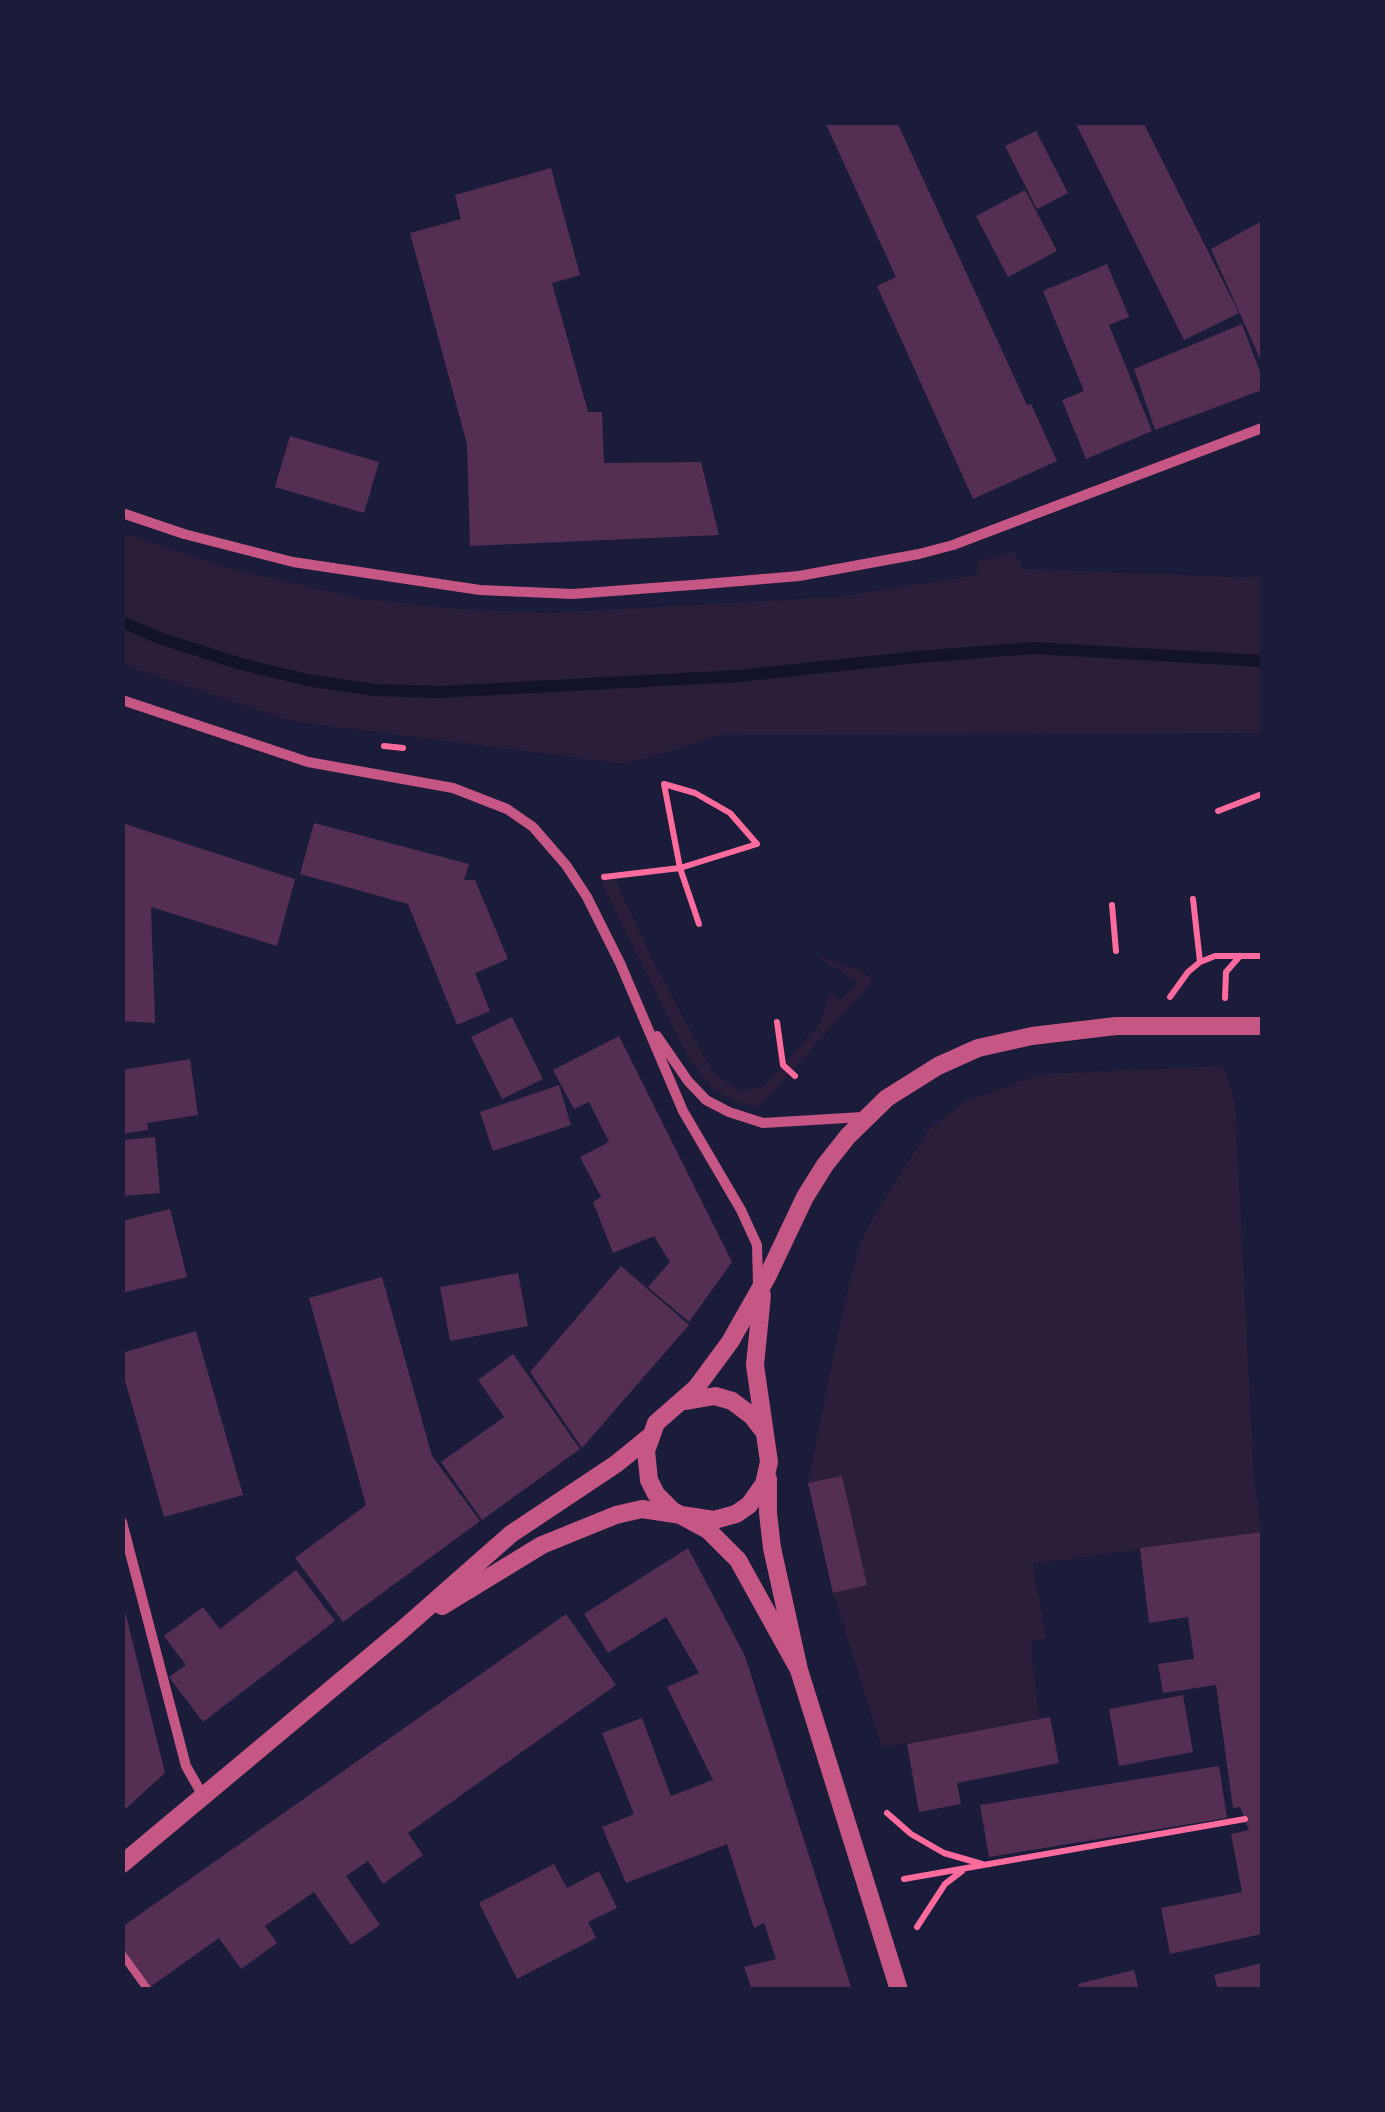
<!DOCTYPE html>
<style>
body{margin:0}
#map{position:relative;width:1385px;height:2112px;overflow:hidden;background:#1b1b3a;font-family:"PT Sans Narrow",sans-serif}
canvas{display:block}
.frame{position:absolute;inset:0;border:125px solid #1b1b3a;pointer-events:none}
</style>
<div id="map">
<canvas width="1385" height="2112"></canvas>
<div class="frame"></div>
</div>
<script>
const ctx = document.querySelector('canvas').getContext('2d');
ctx.lineJoin = 'round';
function fill(path, color) { ctx.fillStyle = color; ctx.fill(path, 'evenodd'); }
const poly = rows => new Path2D(rows.map(r => 'M' + r).join(''));
function strokePath(path, color, width, dash) { ctx.strokeStyle = color; ctx.lineWidth = width; ctx.lineCap = dash ? 'butt' : 'round'; ctx.setLineDash(dash || []); ctx.stroke(path); }
fill(poly([
 [123,533,227,568,363,599,457,609,550,613,837,597,977,575,978,561,1015,552,1023,569,1262,578,1262,733,721,735,626,764,291,721,123,665],
 [599,870,614,877,652,959,713,1073,740,1091,764,1087,818,1026,830,993,841,999,859,983,813,954,853,968,855,966,873,981,758,1108,733,1100,713,1089,689,1059,603,885],
 [1224,1066,1235,1104,1254,1479,1262,1532,1033,1564,1046,1639,1031,1642,1039,1719,882,1748,833,1593,808,1483,840,1325,857,1252,872,1219,929,1129,966,1101,1041,1074]
]), '#2a1e3b');
strokePath(poly([
 [122,622,162,639,241,664,307,680,374,690,439,692,739,676,917,657,1033,648,1262,661]
]), '#12122b', 12);
fill(poly([
 [825,122,897,122,1027,405,1031,404,1057,461,973,499,877,286,896,277],
 [1075,122,1143,122,1239,313,1184,340],
 [1036,131,1068,193,1037,209,1005,146],
 [551,168,580,275,552,283,588,412,602,412,604,463,701,462,719,535,470,546,467,444,410,233,461,219,455,195],
 [1025,190,1057,251,1008,277,976,216],
 [1262,221,1262,363,1211,249],
 [1107,264,1129,317,1109,325,1152,431,1086,459,1062,400,1084,391,1043,291],
 [1242,324,1262,377,1262,390,1155,430,1134,369],
 [290,436,379,462,364,513,275,487],
 [122,823,295,879,277,946,151,907,155,1023,122,1021],
 [314,823,469,864,464,880,475,880,508,959,475,973,490,1011,457,1025,408,904,300,874],
 [512,1017,543,1079,502,1099,471,1037],
 [619,1036,732,1262,689,1322,648,1287,670,1262,654,1236,613,1253,593,1202,601,1197,580,1157,609,1142,589,1102,574,1109,553,1070],
 [190,1059,198,1115,147,1123,148,1130,122,1134,122,1070],
 [559,1085,571,1125,493,1151,480,1112],
 [155,1137,160,1193,122,1196,122,1140],
 [170,1209,187,1277,122,1293,122,1221],
 [621,1266,689,1325,582,1448,530,1372],
 [518,1273,528,1326,450,1341,440,1287],
 [382,1277,432,1456,480,1521,343,1622,295,1558,366,1505,309,1298],
 [196,1331,243,1495,164,1517,122,1370,122,1353],
 [513,1354,580,1449,482,1520,441,1462,504,1417,478,1380],
 [842,1476,867,1585,833,1593,808,1483],
 [1262,1532,1262,1934,1170,1954,1161,1908,1242,1892,1231,1834,1249,1830,1240,1807,1233,1808,1216,1685,1163,1693,1158,1664,1194,1659,1188,1617,1149,1623,1140,1548],
 [688,1548,745,1656,852,1990,752,1990,744,1967,776,1959,764,1923,754,1928,727,1844,626,1883,602,1827,634,1814,602,1733,642,1718,671,1796,713,1780,667,1687,699,1673,666,1617,608,1653,584,1614],
 [296,1570,335,1621,203,1722,169,1677,186,1665,164,1636,203,1607,220,1629],
 [122,1599,165,1773,122,1812],
 [566,1614,616,1685,408,1833,423,1855,383,1884,368,1861,346,1876,380,1925,351,1945,314,1892,265,1926,277,1943,241,1969,219,1938,150,1987,122,1948,122,1927],
 [1183,1695,1193,1752,1119,1766,1109,1709],
 [1050,1717,1059,1763,957,1783,961,1804,919,1812,907,1744],
 [1219,1766,1227,1818,989,1857,980,1805],
 [554,1864,567,1888,599,1871,617,1908,588,1922,596,1938,517,1979,479,1903],
 [1262,1963,1262,1990,1218,1990,1214,1975],
 [1134,1970,1139,1990,1080,1990,1078,1984]
]), '#542f53');
strokePath(poly([
 [384,746,403,748],
 [1218,811,1262,794],
 [604,877,680,868,757,844,730,813,695,793,664,784,680,868,699,924],
 [1193,899,1200,962],
 [1112,905,1116,951],
 [1170,997,1188,972,1200,962,1215,956,1262,956],
 [1225,998,1226,972,1240,956],
 [777,1022,783,1065,795,1076],
 [887,1813,911,1834,944,1853,982,1864],
 [904,1879,1245,1819],
 [917,1927,945,1884,962,1871]
]), '#ff6b9d', 6);
strokePath(poly([
 [122,1954,148,1990]
]), '#c65784', 8);
strokePath(poly([
 [122,513,184,534,293,562,480,590,573,594,705,584,799,576,919,554,953,545,1262,428],
 [122,700,308,762,453,788,507,809,533,827,566,865,587,897,620,963,683,1111,741,1210,757,1245,758,1283],
 [657,1036,688,1081,706,1100,729,1112,763,1123,863,1117],
 [122,1522,186,1766,203,1796]
]), '#c65784', 10);
strokePath(poly([
 [686,1401,715,1396,732,1401,752,1416,762,1429],
 [768,1479,768,1513,772,1548,799,1670,899,1990],
 [442,1606,542,1545,616,1515,642,1509,714,1520,736,1514,749,1505,764,1484,769,1462,755,1365,762,1295],
 [799,1670,738,1560,708,1530,673,1511,656,1494,649,1480,646,1451,656,1423,696,1388,730,1342,768,1275,805,1197,825,1165,848,1136,887,1098,938,1066,978,1048,1032,1036,1116,1026,1262,1026],
 [122,1864,402,1630,511,1534,616,1464,648,1438]
]), '#c65784', 18);
</script>
